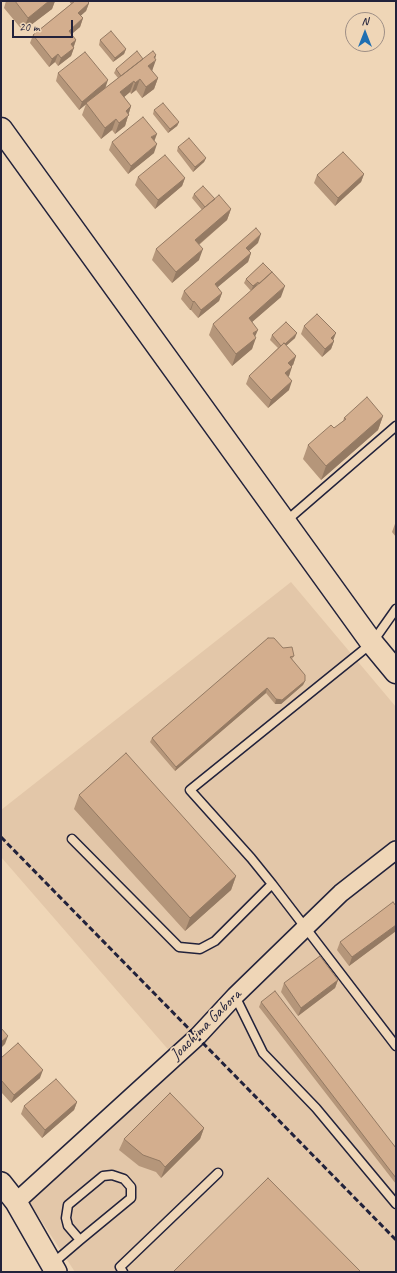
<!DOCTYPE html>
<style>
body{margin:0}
#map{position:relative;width:397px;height:1273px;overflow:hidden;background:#efd6b7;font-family:Caveat,sans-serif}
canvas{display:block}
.frame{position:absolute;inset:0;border:2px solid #22223b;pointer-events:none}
.north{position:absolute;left:345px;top:12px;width:40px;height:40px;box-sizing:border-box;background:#efd6b7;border:1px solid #9d8e85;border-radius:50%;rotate:0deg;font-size:11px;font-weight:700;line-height:16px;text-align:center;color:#22223b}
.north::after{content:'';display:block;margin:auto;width:14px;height:18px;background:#1f6fb2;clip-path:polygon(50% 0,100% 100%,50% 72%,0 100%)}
.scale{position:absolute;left:12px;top:20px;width:61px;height:18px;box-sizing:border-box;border:2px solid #22223b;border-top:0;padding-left:5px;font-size:12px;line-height:14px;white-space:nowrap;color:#22223b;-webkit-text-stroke:3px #efd6b7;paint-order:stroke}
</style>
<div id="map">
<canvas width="397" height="1273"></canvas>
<div class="frame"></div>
<div class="north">N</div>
<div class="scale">20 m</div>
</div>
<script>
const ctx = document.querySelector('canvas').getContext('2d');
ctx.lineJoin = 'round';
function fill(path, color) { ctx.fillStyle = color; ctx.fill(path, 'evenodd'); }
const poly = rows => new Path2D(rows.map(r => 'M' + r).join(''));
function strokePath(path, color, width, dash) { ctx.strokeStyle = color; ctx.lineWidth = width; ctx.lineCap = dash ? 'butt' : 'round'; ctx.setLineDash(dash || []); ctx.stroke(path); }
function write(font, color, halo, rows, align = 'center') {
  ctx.font = font + ' Caveat,sans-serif'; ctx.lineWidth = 3.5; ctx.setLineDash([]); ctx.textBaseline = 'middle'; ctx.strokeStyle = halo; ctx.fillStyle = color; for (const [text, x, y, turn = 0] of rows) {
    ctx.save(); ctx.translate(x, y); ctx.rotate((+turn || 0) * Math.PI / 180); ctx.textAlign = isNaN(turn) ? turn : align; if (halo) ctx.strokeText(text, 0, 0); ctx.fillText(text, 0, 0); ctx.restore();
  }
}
fill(poly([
 [291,582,396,707,396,1272,75,1272,29,1202,179,1062,1,857,1,810]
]), '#e3c7a9');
const service = poly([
 [285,522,396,426],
 [396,609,372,643,190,790,251,858,272,884,396,1046],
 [72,839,179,947,200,949,215,941,272,884],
 [235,996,263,1053,316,1108,396,1204],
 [52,1264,80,1240,131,1198,131,1187,124,1179,112,1175,103,1176,68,1205,66,1218,68,1226,80,1240],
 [123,1272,120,1267,218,1173]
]);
const minor = poly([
 [16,1202,197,1037,235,996,341,893,396,850]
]);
const tertiary = poly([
 [1,1183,16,1202,56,1272]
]);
const primary = poly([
 [1,129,372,643,396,672]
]);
strokePath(service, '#22223b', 11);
strokePath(minor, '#22223b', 20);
strokePath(tertiary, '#22223b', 24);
strokePath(primary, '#22223b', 25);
strokePath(service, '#efd6b7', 8);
strokePath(minor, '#efd6b7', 17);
strokePath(tertiary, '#efd6b7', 21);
strokePath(primary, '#efd6b7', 22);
strokePath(poly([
 [1,837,396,1240]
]), '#22223b', 3, [6, 3]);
fill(poly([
 [6,1,55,1,52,9,23,31,4,8],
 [69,1,87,1,89,3,86,11,80,16,83,18,80,27,71,34,76,40,71,56,58,66,55,62,49,67,30,43,33,35,71,4],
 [100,40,126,49,124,54,113,62,99,45],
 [156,55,152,71,158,78,154,89,142,98,136,90,131,94,130,92,124,97,131,106,125,126,115,134,112,130,101,139,82,115,86,104,79,110,56,81,58,73,105,88,118,78,114,73,116,69,143,59],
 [154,110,179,122,177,126,168,133,153,114],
 [112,142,154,153,128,174,109,150],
 [178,147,206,158,204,162,193,172,177,151],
 [364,174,361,182,335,206,314,183,317,175],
 [138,177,185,178,182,186,155,209,135,185],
 [194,194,215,199,231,209,227,220,199,245,199,260,172,283,152,260,156,249,202,210,192,198],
 [258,243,249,251,251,253,248,262,217,287,222,293,219,301,198,318,191,310,190,310,181,299,184,291],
 [263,263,281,297,252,322,255,337,252,349,232,366,209,335,213,324,251,291,244,283,246,279],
 [304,326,334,341,331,349,322,357,301,334],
 [272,335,295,338,286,346,296,356,293,365,291,366,289,376,288,377,289,390,268,408,246,384,249,376,278,348,270,340],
 [383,416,378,430,321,480,303,459,308,445,334,428,343,421,344,418],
 [396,521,396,537,392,532],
 [283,648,294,656,292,659,305,681,303,685,281,704,275,704,266,693,175,771,150,742,152,738],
 [79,795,236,876,231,890,185,931,74,809],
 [396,906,396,931,349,966,337,950,340,942],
 [338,980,335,988,298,1016,281,992,284,983],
 [261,1002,396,1148,396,1184,259,1007],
 [1,1058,40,1078,11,1103,1,1092],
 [77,1102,74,1110,42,1138,21,1114,24,1106],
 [204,1128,200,1139,161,1178,156,1172,139,1166,119,1150,124,1139]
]), '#b5967a');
fill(poly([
 [49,1,55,1,52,9,23,31,28,18],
 [89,3,86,11,75,21,78,13],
 [83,18,80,27,66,39,69,31],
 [76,40,73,48,71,44],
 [74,48,71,56,58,66,61,58],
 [126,49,124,54,113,62,115,58],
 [58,54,55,62,49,67,52,59],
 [156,55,154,62,156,60,152,71,148,66,154,57],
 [158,78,154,89,142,98,146,87],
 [140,79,136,90,131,94,135,83],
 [108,80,105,89,79,110,82,102],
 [134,81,130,92,116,104,120,92],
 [131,106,125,126,115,134,119,123,126,111],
 [116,119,112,130,101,139,105,128],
 [179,122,177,126,168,133,170,129],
 [157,134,154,142,151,137],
 [157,144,154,153,128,174,131,166],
 [206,158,204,162,193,172,195,167],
 [364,174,361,182,335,206,338,198],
 [185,178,182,186,155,209,158,200],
 [231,209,227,220,191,251,195,240],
 [261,234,258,243,243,256,246,248],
 [203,249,199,260,172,283,176,272],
 [251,253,248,262,212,292,215,284],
 [258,282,256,286,251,291,253,286],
 [285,286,281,297,244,329,249,318],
 [222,293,219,301,198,318,201,310],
 [194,301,191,310,190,310,193,302],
 [258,330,254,339,256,338,252,349,232,366,236,354,253,333],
 [297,333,295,338,280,351,282,347],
 [336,333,333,341,331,338],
 [334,341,331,349,322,357,325,349],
 [296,356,293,365,285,371,288,363],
 [292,367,289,376,282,381,285,373],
 [292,381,289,390,268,408,271,400],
 [383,416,378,430,321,480,326,466],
 [305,681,303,685,281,704,275,704,276,699],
 [267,688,266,693,175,771,176,767],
 [236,876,231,890,185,931,190,918],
 [396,925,396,931,349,966,352,957],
 [338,980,335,988,298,1016,301,1008],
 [8,1036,5,1044,1,1048,1,1042],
 [43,1070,40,1078,11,1103,14,1095],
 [77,1102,74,1110,42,1138,45,1130],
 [204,1128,200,1139,161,1178,165,1167]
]), '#947a63');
const building = poly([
 [15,1,49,1,28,18,15,1],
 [75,1,87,1,89,3,78,13,83,18,69,31,76,40,71,44,74,48,61,58,58,54,52,59,33,35,75,1],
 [111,31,126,49,115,58,100,40,111,31],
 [137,51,143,59,121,76,116,69,137,51],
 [153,51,156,55,154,57,156,60,148,66,158,78,146,87,140,79,135,83,134,81,120,92,131,106,126,111,129,115,119,123,116,119,105,128,86,103,153,51],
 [85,52,108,80,82,102,58,73,85,52],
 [163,103,179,122,170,129,154,110,163,103],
 [143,117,157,134,151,137,157,144,131,166,112,142,143,117],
 [189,138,206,158,195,167,178,147,189,138],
 [343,152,364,174,338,198,317,175,343,152],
 [165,155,185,178,158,200,138,177,165,155],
 [203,186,215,199,205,207,194,194,203,186],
 [219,195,231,209,195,240,203,249,176,272,156,249,219,195],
 [256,228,261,234,246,248,251,253,215,284,222,293,201,310,194,301,193,302,184,291,256,228],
 [263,263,272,272,259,284,258,282,253,286,246,279,263,263],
 [272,272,285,286,249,318,258,330,253,333,256,338,236,354,213,324,272,272],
 [317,314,336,333,331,338,334,341,325,349,304,326,317,314],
 [286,322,297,333,285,344,284,343,281,346,272,335,286,322],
 [284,343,296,356,288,363,292,367,285,373,292,381,271,400,249,376,284,343],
 [367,397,383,416,326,466,308,445,331,425,334,428,346,419,344,418,367,397],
 [268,638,274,638,283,648,292,647,294,656,290,657,305,675,305,681,282,700,276,699,267,688,176,767,152,738,268,638],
 [126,753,236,876,190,918,79,795,126,753],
 [393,902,396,906,396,925,352,957,340,942,393,902],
 [320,956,338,980,301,1008,284,983,320,956],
 [275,991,396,1148,396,1178,261,1002,275,991],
 [1,1028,8,1036,1,1042,1,1028],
 [18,1043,43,1070,14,1095,1,1080,1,1058,18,1043],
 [56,1079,77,1102,45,1130,24,1106,56,1079],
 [170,1093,204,1128,165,1167,160,1161,143,1155,124,1139,170,1093],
 [268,1178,361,1272,173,1272,268,1178]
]);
fill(building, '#d3ae8e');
strokePath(building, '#947a63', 1);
write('16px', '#22223b', '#efd6b7', [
 ["Joachima Gabora",206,1025,-45]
]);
</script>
